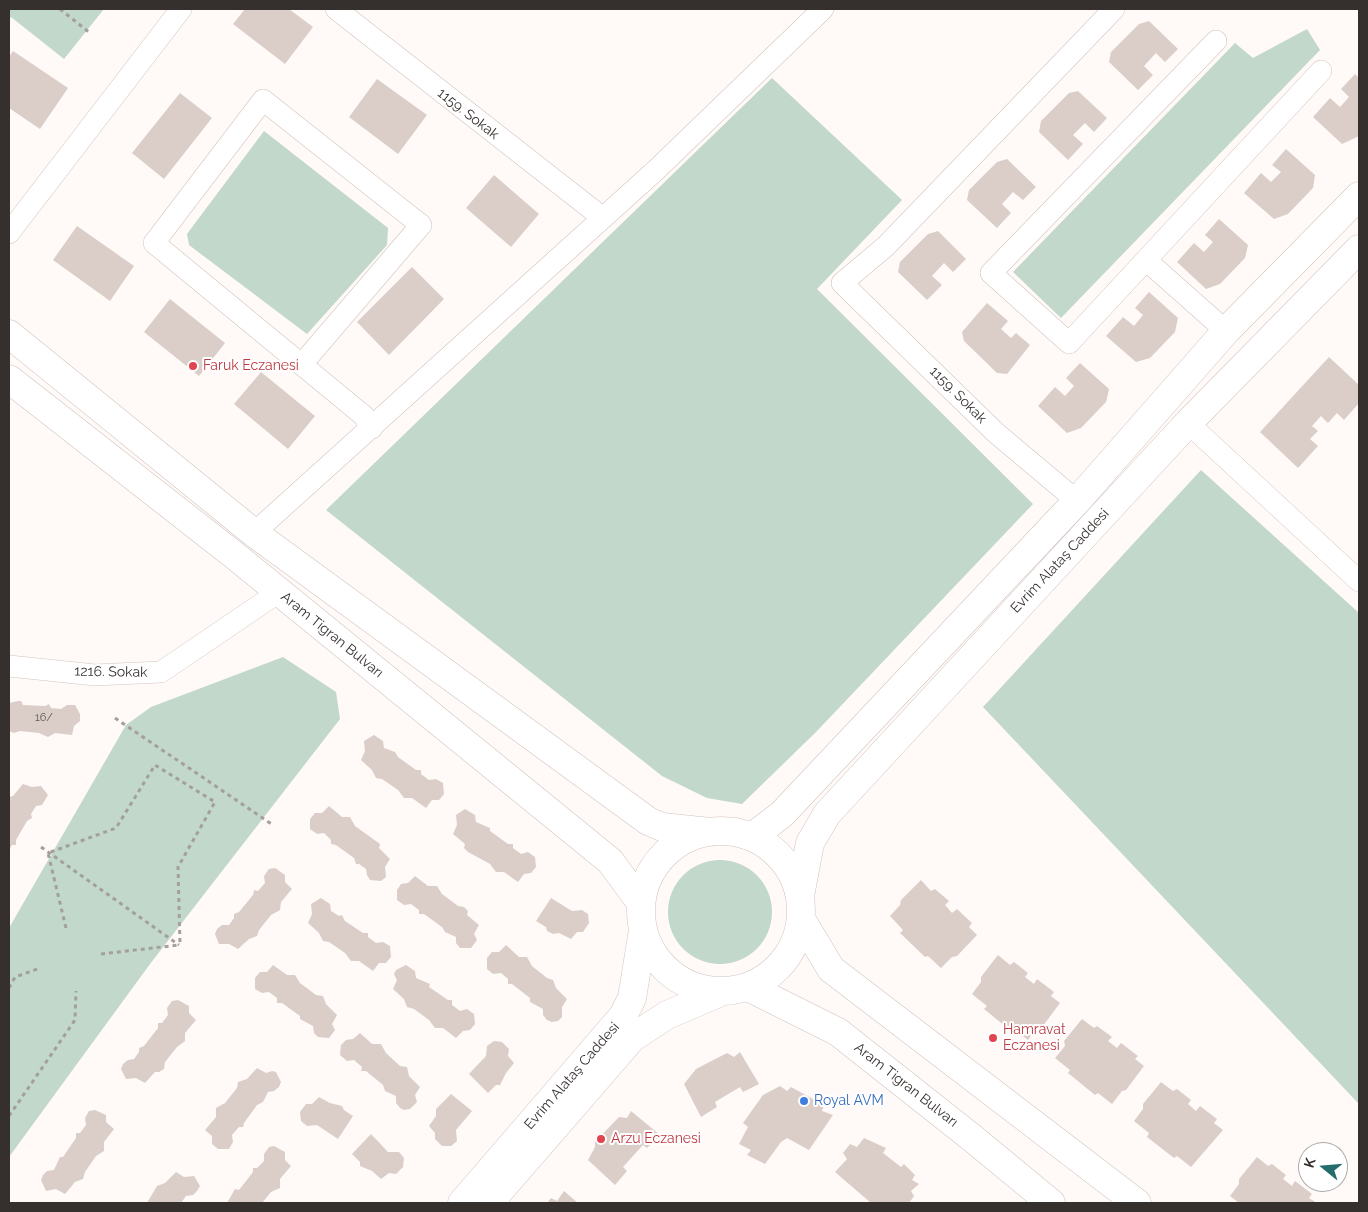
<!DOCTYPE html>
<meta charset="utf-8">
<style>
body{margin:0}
#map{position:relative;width:1368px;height:1212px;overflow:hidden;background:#fff9f7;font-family:Raleway,sans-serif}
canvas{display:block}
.frame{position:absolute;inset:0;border:10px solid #35302e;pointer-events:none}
.north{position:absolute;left:1298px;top:1142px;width:50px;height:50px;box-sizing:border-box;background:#fff;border:1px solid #aeacab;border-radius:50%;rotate:287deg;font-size:14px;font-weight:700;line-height:20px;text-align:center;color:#35302e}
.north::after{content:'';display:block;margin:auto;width:18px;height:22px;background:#236e6d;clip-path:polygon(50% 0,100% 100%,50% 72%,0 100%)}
</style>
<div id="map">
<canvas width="1368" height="1212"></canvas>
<div class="frame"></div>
<div class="north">K</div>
</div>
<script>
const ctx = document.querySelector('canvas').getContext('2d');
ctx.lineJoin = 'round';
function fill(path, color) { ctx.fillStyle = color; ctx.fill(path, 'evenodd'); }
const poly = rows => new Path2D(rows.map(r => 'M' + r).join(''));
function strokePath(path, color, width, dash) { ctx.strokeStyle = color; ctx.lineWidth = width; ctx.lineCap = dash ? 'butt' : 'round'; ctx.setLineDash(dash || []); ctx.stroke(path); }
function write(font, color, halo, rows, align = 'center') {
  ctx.font = font + ' Raleway,sans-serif'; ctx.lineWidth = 4; ctx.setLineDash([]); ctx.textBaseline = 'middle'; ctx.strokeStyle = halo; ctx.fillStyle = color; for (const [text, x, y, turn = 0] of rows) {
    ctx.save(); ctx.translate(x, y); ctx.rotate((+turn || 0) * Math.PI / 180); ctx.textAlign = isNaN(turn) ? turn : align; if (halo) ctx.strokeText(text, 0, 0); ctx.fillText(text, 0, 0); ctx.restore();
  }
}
fill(poly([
 [9,9,104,9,64,59,11,17,9,20],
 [1307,29,1320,50,1061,318,1013,272,1235,43,1253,58],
 [772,78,902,200,817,289,1033,504,816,732,742,804,707,798,662,776,326,510],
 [264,131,388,228,387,245,307,334,189,245,187,234],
 [1201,470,1359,613,1359,1104,983,707],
 [283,657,336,692,340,719,150,964,9,1157,9,928,126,725,151,707],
 '668 912a52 52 0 1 1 104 0a52 52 0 1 1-104 0Z'
]), '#c1d8cb');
fill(poly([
 [245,9,289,9,313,27,285,64,233,24],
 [1149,21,1178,49,1165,62,1156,53,1144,66,1153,75,1138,90,1109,62,1111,52,1139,24],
 [13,51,68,88,40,129,9,108,9,57],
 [1355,74,1359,78,1359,136,1342,144,1313,117,1330,98,1340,107,1349,97,1341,89],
 [377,79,427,115,398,154,349,117],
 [1078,91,1107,118,1094,132,1085,123,1073,135,1083,144,1068,160,1039,132,1041,121,1069,93],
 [180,93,212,118,164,179,132,153],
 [1286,149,1315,175,1313,188,1288,214,1274,219,1244,193,1261,173,1271,182,1281,172,1272,165],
 [1007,159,1036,187,1023,200,1013,192,1002,204,1011,213,997,228,967,200,969,190,997,162],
 [494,175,539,214,511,247,466,208],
 [1219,219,1248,245,1245,258,1220,284,1206,289,1177,262,1194,243,1204,252,1213,242,1205,235],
 [77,226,134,266,110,301,53,260],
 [938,231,966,259,953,272,944,263,932,276,942,285,927,300,898,272,900,262,928,234],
 [412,267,444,299,389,355,357,322],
 [1149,292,1178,318,1175,332,1150,358,1136,362,1106,336,1123,317,1134,326,1143,315,1135,308],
 [170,299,225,343,199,376,144,332],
 [987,303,1008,321,1001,329,1011,338,1016,333,1030,345,1007,374,997,373,964,341,962,332],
 [1329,357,1359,385,1359,403,1344,420,1337,413,1328,423,1321,416,1312,426,1318,431,1310,439,1318,446,1298,468,1260,432],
 [1080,363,1109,389,1106,402,1081,428,1067,433,1038,406,1055,387,1065,396,1074,386,1066,378],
 [261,372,315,416,288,449,234,404],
 [18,701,21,701,23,705,45,706,49,704,51,708,61,709,67,705,75,705,80,714,80,721,74,726,72,735,55,733,48,737,39,733,20,731,14,733,9,731,9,703],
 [374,735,383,741,384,748,395,752,398,757,416,770,421,770,421,774,429,780,436,779,443,783,444,794,439,800,432,800,426,808,412,798,404,798,398,790,382,779,376,778,372,770,361,760,365,751,364,741],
 [23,784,32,787,41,786,48,795,42,805,36,806,31,814,32,818,27,821,16,840,16,845,12,845,9,850,9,797,13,796],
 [329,806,342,817,350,817,355,826,380,844,379,848,390,859,385,867,386,877,381,881,370,880,367,875,366,869,359,864,356,864,354,858,336,845,331,844,331,840,324,833,317,834,310,829,310,819,315,813,322,813],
 [465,809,475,815,476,822,490,828,490,831,508,844,513,844,513,848,521,854,528,852,535,857,536,867,531,873,524,874,518,882,504,872,496,872,490,864,468,852,464,848,465,844,453,834,457,825,456,815],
 [275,868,285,875,285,882,292,889,281,902,280,910,271,915,259,930,257,936,249,939,238,949,229,944,219,944,215,934,217,929,222,925,229,925,234,918,234,914,239,912,253,895,254,890,258,891,265,883,264,876,269,869],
 [415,876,428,886,437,886,442,894,458,906,464,907,468,911,467,915,479,925,474,934,477,940,471,948,460,948,456,943,456,937,445,932,442,927,424,914,419,914,419,910,411,904,404,905,397,900,397,890,401,884,408,883],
 [921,880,931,891,935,889,949,901,945,905,952,913,957,909,972,923,969,927,977,935,957,956,952,957,941,968,928,956,925,957,900,933,903,930,890,916,900,905,901,900],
 [321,898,330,904,331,911,339,916,342,915,345,921,363,933,368,933,368,937,376,943,383,942,390,946,391,957,386,963,379,963,373,971,359,961,351,961,345,953,329,942,323,941,319,933,308,923,312,914,311,904],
 [551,898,572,911,582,910,588,914,589,923,583,932,577,932,571,939,559,933,553,934,547,931,546,927,536,921],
 [506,945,519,957,527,957,532,966,547,978,553,980,556,988,567,999,562,1007,562,1017,558,1021,552,1022,547,1020,543,1015,543,1009,530,1002,530,998,512,984,508,984,508,979,501,973,493,974,487,969,487,958,492,952,499,952],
 [998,955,1010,965,1014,962,1028,973,1025,977,1034,984,1037,979,1054,992,1051,996,1060,1003,1043,1026,1038,1027,1028,1040,1014,1029,1011,1031,984,1009,987,1006,972,994,981,982,981,977],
 [273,965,287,975,295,975,300,983,316,995,323,996,326,1004,337,1015,332,1024,335,1030,329,1038,318,1037,314,1033,313,1026,300,1019,300,1016,282,1003,277,1003,277,998,269,992,262,993,255,989,255,978,260,972,267,972],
 [406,965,415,971,416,978,430,984,429,987,448,1000,452,1000,452,1005,460,1011,467,1009,474,1014,475,1024,470,1030,463,1031,456,1038,443,1028,435,1028,429,1020,414,1009,407,1007,404,999,393,989,397,980,394,974,396,970],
 [178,1000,189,1006,189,1013,196,1020,185,1033,185,1041,177,1047,165,1062,164,1069,159,1072,155,1072,145,1083,136,1078,126,1079,121,1069,123,1064,128,1060,134,1059,139,1052,139,1048,144,1046,158,1028,158,1023,162,1023,168,1015,167,1008,172,1001],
 [1082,1019,1094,1028,1097,1026,1112,1037,1108,1041,1117,1048,1121,1043,1138,1056,1135,1059,1144,1066,1126,1090,1122,1091,1112,1104,1098,1093,1095,1095,1068,1073,1070,1070,1055,1058,1065,1046,1064,1041],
 [360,1033,372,1044,381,1044,386,1053,400,1066,407,1067,409,1076,420,1087,415,1095,417,1102,410,1109,404,1110,400,1108,396,1103,396,1096,385,1091,383,1085,366,1071,361,1071,362,1067,354,1060,347,1061,340,1055,341,1045,346,1040,353,1039],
 [494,1041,502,1042,509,1049,508,1056,514,1063,506,1073,500,1085,496,1085,488,1093,469,1074,486,1056,487,1046],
 [740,1052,759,1084,743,1092,740,1087,715,1102,717,1107,701,1117,684,1084,696,1069,727,1053,734,1057],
 [257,1068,266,1073,272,1071,276,1072,281,1082,279,1087,274,1091,268,1092,263,1102,257,1105,244,1123,243,1127,239,1127,232,1135,233,1142,229,1149,218,1149,212,1144,212,1136,205,1130,216,1117,216,1108,225,1103,237,1088,238,1082,247,1079],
 [1161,1082,1173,1091,1177,1089,1191,1100,1188,1104,1196,1111,1200,1106,1217,1119,1214,1123,1223,1130,1191,1167,1177,1156,1174,1158,1147,1137,1149,1133,1134,1121,1143,1109,1143,1104],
 [780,1086,787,1091,791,1087,824,1105,822,1111,833,1115,809,1150,787,1138,781,1142,765,1164,747,1155,751,1150,739,1144,748,1127,743,1123,763,1095],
 [451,1094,472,1111,456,1130,457,1141,451,1146,442,1146,435,1139,435,1133,429,1126,436,1116,436,1109],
 [319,1097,330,1103,342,1106,344,1110,353,1116,338,1139,317,1125,307,1126,301,1121,300,1112,306,1104,312,1104],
 [95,1110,106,1115,106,1122,114,1129,104,1142,104,1151,96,1156,85,1172,83,1179,75,1182,65,1194,56,1189,46,1191,41,1180,43,1175,47,1171,54,1170,60,1157,63,1157,76,1138,76,1133,80,1133,86,1125,85,1118,89,1111],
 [631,1111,660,1135,647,1148,643,1145,623,1167,627,1171,615,1185,588,1160,595,1147,595,1142,619,1117,627,1118],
 [371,1134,388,1152,399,1152,404,1158,403,1167,396,1174,389,1173,381,1179,372,1171,360,1166,360,1162,352,1154],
 [864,1138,886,1148,883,1153,901,1167,904,1164,915,1175,912,1180,919,1184,911,1191,914,1196,909,1203,871,1203,835,1172,847,1159,843,1153,850,1144,857,1147],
 [274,1146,285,1152,285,1160,291,1166,280,1179,280,1188,271,1192,262,1203,227,1203,235,1189,239,1190,253,1172,253,1168,257,1168,264,1161,264,1154,269,1147],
 [1257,1157,1268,1166,1272,1164,1286,1175,1283,1179,1292,1186,1295,1181,1312,1194,1309,1198,1317,1203,1239,1203,1230,1196,1239,1184,1239,1179],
 [176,1172,184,1177,194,1176,200,1186,197,1191,193,1195,186,1196,181,1203,147,1203,157,1186,165,1183],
 [564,1191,578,1203,547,1203,551,1198,557,1201]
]), '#dbcec9');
const minor = poly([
 [336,9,603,218],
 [1216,41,991,273,1069,343,1321,71],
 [9,233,181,9],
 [1147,261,1226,331],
 [302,364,421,225,263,100,154,243,364,416,372,428],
 [1188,423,1359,581],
 [1077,501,996,433,842,283,886,246,1114,9],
 [254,533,656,170,823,9],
 [9,666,95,675,161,672,279,592]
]);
const major = poly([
 [9,334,254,533,648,821,662,827,710,832],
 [9,379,234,555,610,861,641,903],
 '641 911a80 80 0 1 1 160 0a80 80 0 1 1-160 0Z',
 [736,832,752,837,782,814,1077,501,1226,331,1359,196],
 [800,896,810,843,827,814,1188,423,1359,249],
 [801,919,831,969,1137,1203],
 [748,987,838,1032,971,1137,1051,1203],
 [462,1203,623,1016,632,998,643,930],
 [489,1203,632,1038,667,1015,721,992]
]);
strokePath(minor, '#d1c4bf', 22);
strokePath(major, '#d1c4bf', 29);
strokePath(poly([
 [60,9,90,33],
 [115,718,273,825],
 [41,847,179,945],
 [66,928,48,853,116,828,155,765,215,802,178,867,180,945],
 [101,954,179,945],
 [9,988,15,977,40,968],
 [9,1116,75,1020,76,991]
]), '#a49f9d', 3, [4, 4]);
strokePath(minor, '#fff', 21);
strokePath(major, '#fff', 28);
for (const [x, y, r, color] of [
 [193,366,5,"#e0444e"],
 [993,1038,5,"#e0444e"],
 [804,1101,5,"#3f7fe0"],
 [601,1139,5,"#e0444e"]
]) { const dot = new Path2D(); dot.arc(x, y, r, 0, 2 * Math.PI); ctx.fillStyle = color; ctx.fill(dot); strokePath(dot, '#fff', 2); }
write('11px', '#5e5855', null, [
 ["16/",44,718]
]);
write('14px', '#35302e', '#fff', [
 ["1159. Sokak",468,114,38],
 ["1159. Sokak",958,395,45],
 ["Evrim Alataş Caddesi",1060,561,-47],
 ["Aram Tigran Bulvarı",332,635,39],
 ["1216. Sokak",111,672,1],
 ["Evrim Alataş Caddesi",572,1076,-49],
 ["Aram Tigran Bulvarı",906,1085,38]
]);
write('14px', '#be3a42', '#fff', [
 ["Faruk Eczanesi",203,366],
 ["Hamravat",1003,1030],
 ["Eczanesi",1003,1046],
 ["Arzu Eczanesi",611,1139]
], 'left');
write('14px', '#366cbe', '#fff', [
 ["Royal AVM",814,1101]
], 'left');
</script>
